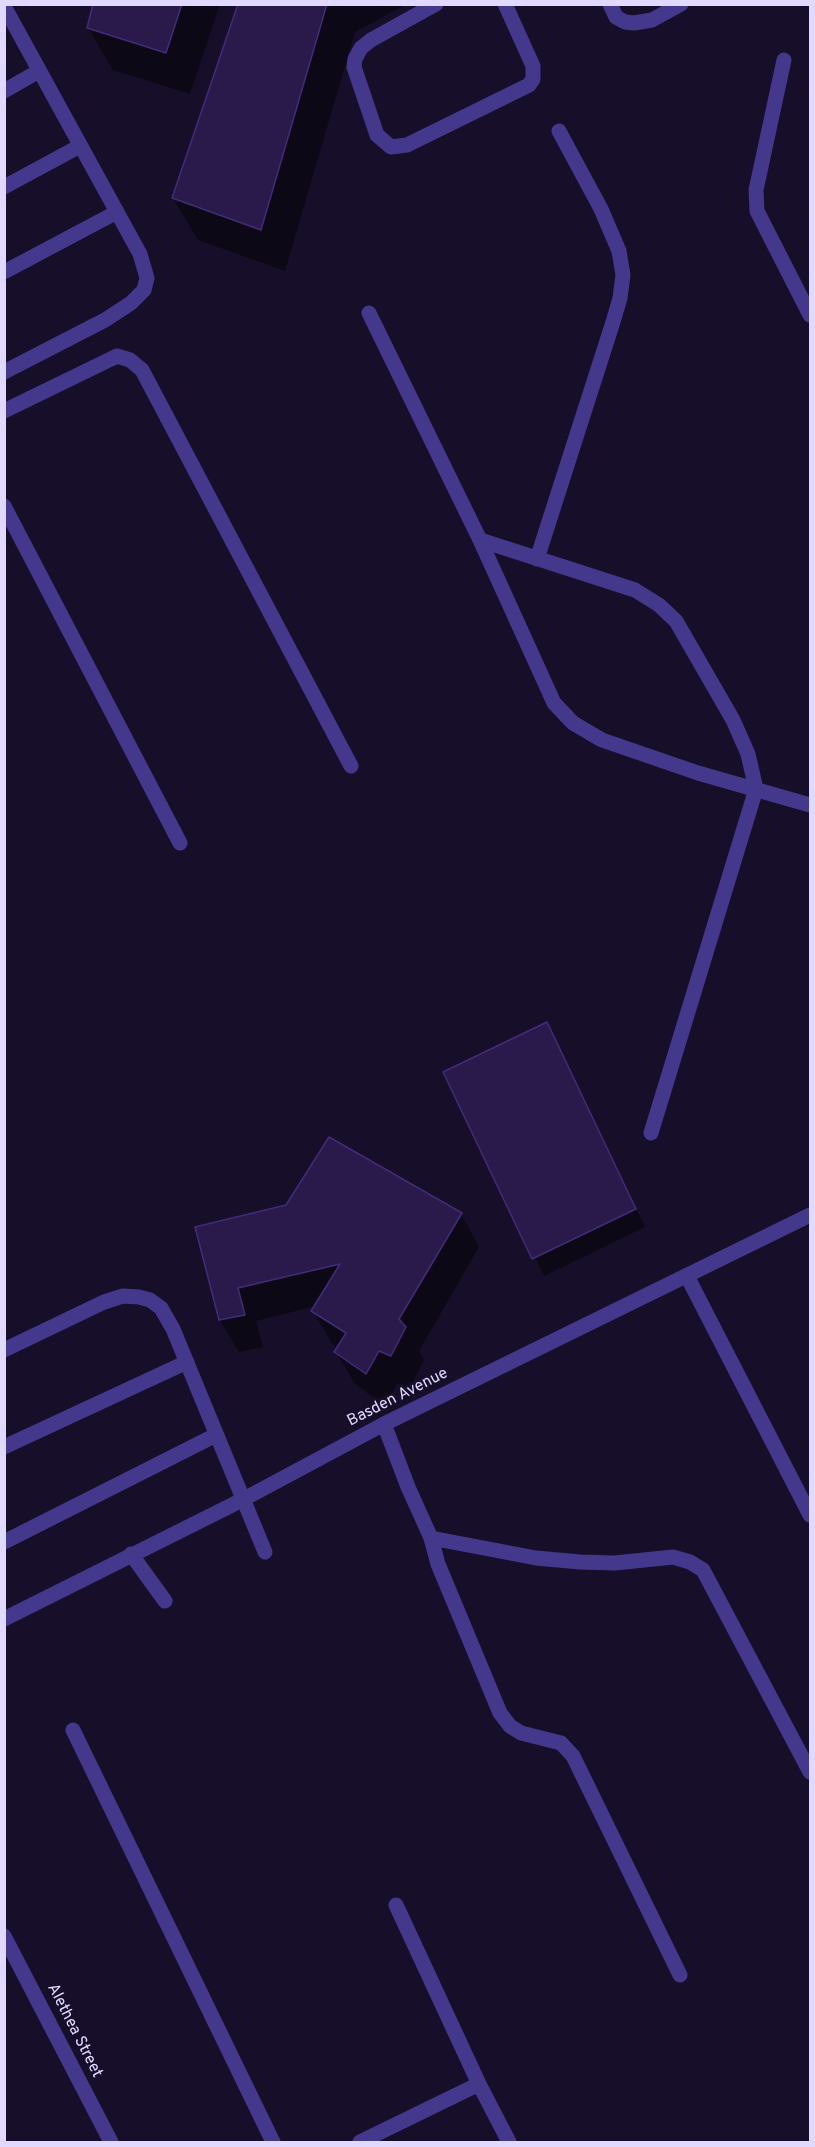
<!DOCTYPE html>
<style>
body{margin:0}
#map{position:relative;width:815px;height:2147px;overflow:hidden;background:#170f2a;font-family:Overpass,sans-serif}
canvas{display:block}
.frame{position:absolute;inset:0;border:6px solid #e1d9ff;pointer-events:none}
</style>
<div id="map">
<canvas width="815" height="2147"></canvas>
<div class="frame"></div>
</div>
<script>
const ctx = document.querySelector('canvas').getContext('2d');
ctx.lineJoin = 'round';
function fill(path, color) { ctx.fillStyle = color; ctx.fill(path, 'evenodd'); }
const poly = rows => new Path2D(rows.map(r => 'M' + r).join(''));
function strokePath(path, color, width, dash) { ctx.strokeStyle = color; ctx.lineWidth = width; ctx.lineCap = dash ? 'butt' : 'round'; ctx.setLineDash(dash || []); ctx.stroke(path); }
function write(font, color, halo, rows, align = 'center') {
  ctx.font = font + ' Overpass,sans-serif'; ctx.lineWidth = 6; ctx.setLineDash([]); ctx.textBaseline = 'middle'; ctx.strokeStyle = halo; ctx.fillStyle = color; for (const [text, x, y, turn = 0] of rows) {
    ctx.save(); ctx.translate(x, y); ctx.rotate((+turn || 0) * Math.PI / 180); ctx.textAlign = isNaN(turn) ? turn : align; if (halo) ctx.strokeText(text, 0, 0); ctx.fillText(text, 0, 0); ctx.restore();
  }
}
fill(poly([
 [95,4,220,4,190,94,113,70,88,28],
 [240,4,407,4,355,32,285,271,198,240,173,198],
 [547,1024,645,1227,544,1276,445,1073],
 [461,1214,479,1247,419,1351,424,1360,410,1388,398,1383,385,1406,355,1384,336,1352,338,1348,332,1344,313,1311,316,1306,256,1321,263,1347,239,1352,220,1320,196,1228]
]), '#0007');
const building = poly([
 [93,4,182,4,166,53,87,28,93,4],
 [238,4,327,4,261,230,172,198,238,4],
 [547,1022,636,1209,532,1259,443,1072,547,1022],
 [329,1137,462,1213,399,1319,406,1327,391,1356,379,1351,366,1374,334,1352,346,1333,311,1311,340,1264,238,1288,245,1315,219,1320,195,1227,286,1205,329,1137]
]);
fill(building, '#2a1a4c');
strokePath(building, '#432b79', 1.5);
strokePath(poly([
 [436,4,371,40,361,48,355,59,354,67,377,135,391,147,407,145,529,85,533,79,533,66,505,4],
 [610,4,616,17,625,22,634,23,652,20,681,4],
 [4,6,140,254,147,278,144,290,131,303,105,320,4,372],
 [4,91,39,71],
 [4,187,80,146],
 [4,272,117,212],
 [4,1350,104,1302,123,1296,139,1297,150,1300,161,1308,173,1329,265,1552],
 [4,1447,187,1362],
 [4,1542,216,1435],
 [131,1554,165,1601]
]), '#44388c', 15);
strokePath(poly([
 [784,60,756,190,757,211,810,315],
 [369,313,480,540,554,703,573,723,602,740,698,773,810,805],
 [4,411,117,356,130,360,142,370,351,766],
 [4,506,180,843],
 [480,540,635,590,659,605,676,621,733,720,748,754,756,789,651,1133],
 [537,559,613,322,620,298,623,275,619,251,601,209,559,131],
 [687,1276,810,1515],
 [384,1424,408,1487,431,1538,438,1564,500,1713,510,1726,521,1733,561,1743,573,1756,680,1975],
 [431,1538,536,1558,580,1562,615,1563,673,1557,690,1562,703,1570,810,1772],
 [4,1619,242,1500,384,1424,810,1215],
 [73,1730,273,2142],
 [396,1905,479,2084,509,2142],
 [4,1936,111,2142],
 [360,2142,479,2084]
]), '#44388c', 15);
write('16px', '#e1d9ff', '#170f2a', [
 ["Basden Avenue",398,1398,-27],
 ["Alethea Street",74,2031,63]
]);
</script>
